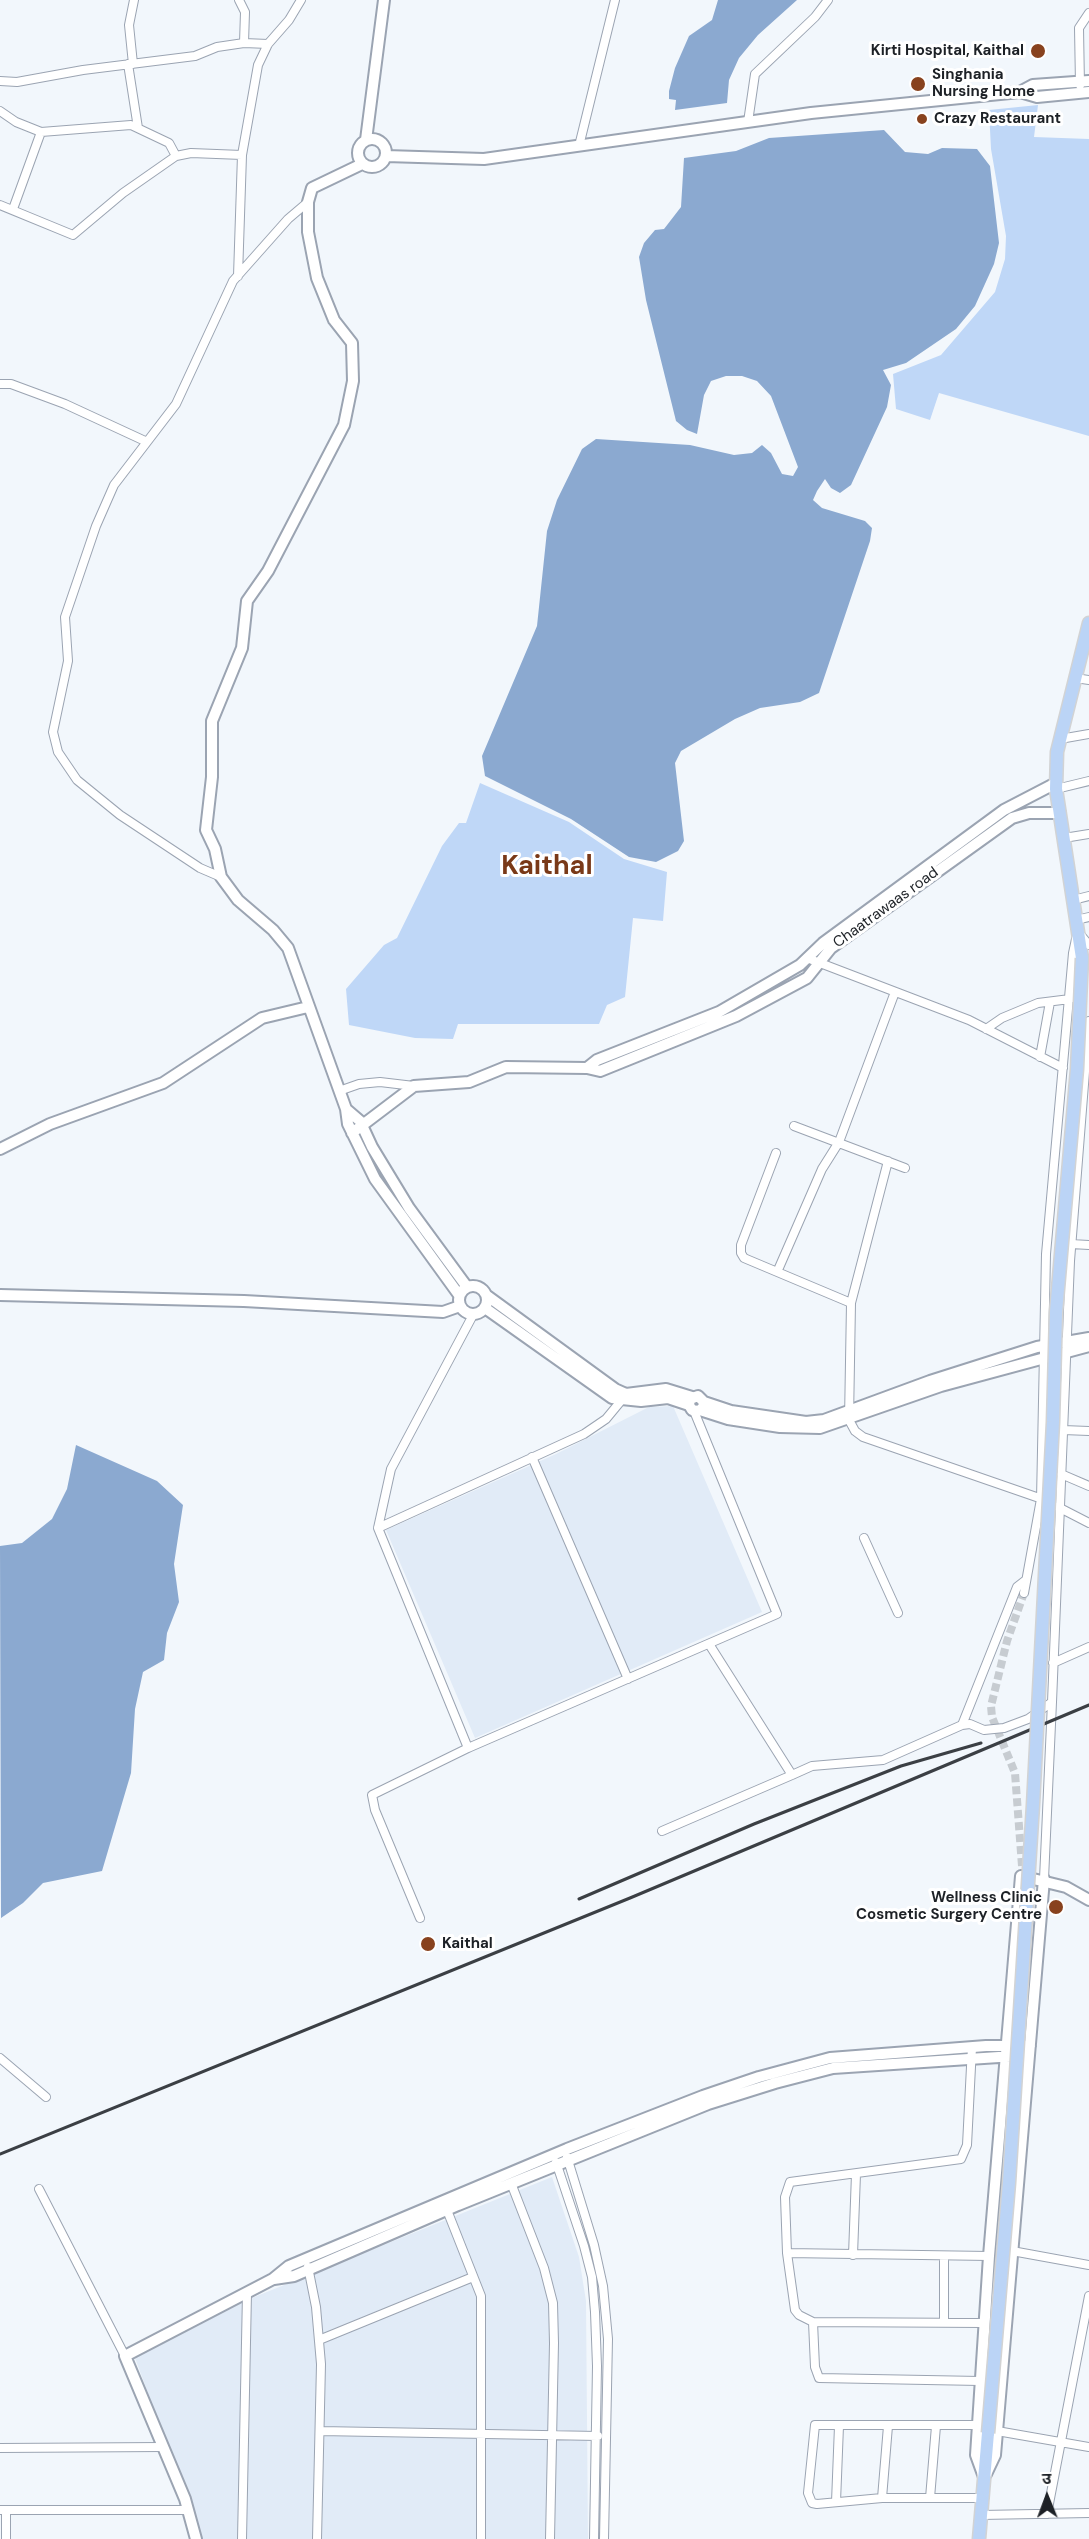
<!DOCTYPE html>
<meta charset="utf-8">
<style>
body{margin:0}
#map{position:relative;width:1089px;height:2539px;overflow:hidden;background:#f2f7fc;font-family:"DM Sans","Noto Sans Devanagari",sans-serif}
canvas{display:block}
.north{position:absolute;left:1017px;top:2467px;width:60px;height:60px;-webkit-text-stroke:4px #fff;paint-order:stroke;rotate:359deg;font-size:16px;font-weight:700;line-height:24px;text-align:center;color:#1d2126}
.north::after{content:'';display:block;margin:auto;width:21px;height:27px;background:#1d2126;clip-path:polygon(50% 0,100% 100%,50% 72%,0 100%)}
</style>
<div id="map">
<canvas width="1089" height="2539"></canvas>
<div class="north">उ</div>
</div>
<script>
const ctx = document.querySelector('canvas').getContext('2d');
ctx.lineJoin = 'round';
function fill(path, color) { ctx.fillStyle = color; ctx.fill(path, 'evenodd'); }
const poly = rows => new Path2D(rows.map(r => 'M' + r).join(''));
function strokePath(path, color, width, dash) { ctx.strokeStyle = color; ctx.lineWidth = width; ctx.lineCap = dash ? 'butt' : 'round'; ctx.setLineDash(dash || []); ctx.stroke(path); }
function write(font, color, halo, rows, align = 'center') {
  ctx.font = font + ' "DM Sans",sans-serif'; ctx.lineWidth = 6; ctx.setLineDash([]); ctx.textBaseline = 'middle'; ctx.strokeStyle = halo; ctx.fillStyle = color; for (const [text, x, y, turn = 0] of rows) {
    ctx.save(); ctx.translate(x, y); ctx.rotate((+turn || 0) * Math.PI / 180); ctx.textAlign = isNaN(turn) ? turn : align; if (halo) ctx.strokeText(text, 0, 0); ctx.fillText(text, 0, 0); ctx.restore();
  }
}
fill(poly([
 [673,1406,762,1612,475,1738,386,1530,556,1454,649,1407],
 [552,2177,579,2257,586,2301,588,2539,202,2539,135,2358,247,2300]
]), '#e1ebf7');
fill(poly([
 [1038,105,1034,137,1089,139,1089,436,939,393,930,420,896,409,893,374,941,355,995,292,1005,259,1006,236,991,149,989,110],
 [480,783,569,822,624,859,667,872,663,921,633,918,625,997,607,1005,599,1024,458,1024,453,1039,415,1038,349,1025,346,989,384,945,397,938,442,846,459,823,466,823]
]), '#bfd7f7');
fill(poly([
 [718,0,797,0,758,35,739,58,729,80,727,103,675,110,676,100,669,99,669,91,675,68,689,36,712,20],
 [884,130,905,152,928,154,942,148,977,149,990,166,999,243,994,264,975,306,956,329,906,363,883,370,891,385,887,407,851,485,840,493,831,488,825,479,817,491,813,500,822,508,865,521,872,528,870,541,819,693,800,702,760,708,735,719,681,751,675,763,684,841,678,851,656,862,629,857,571,819,485,776,482,756,537,626,547,531,557,500,582,449,596,439,690,445,734,455,752,453,762,445,771,453,782,474,793,476,798,467,771,396,757,381,742,376,726,376,711,381,704,395,697,434,687,430,676,421,646,300,639,257,644,243,655,230,664,229,681,207,684,158,736,151,769,138],
 [76,1445,157,1481,183,1505,174,1564,179,1602,167,1633,164,1660,143,1672,135,1709,131,1773,102,1871,43,1883,23,1903,1,1918,0,1546,22,1543,52,1519,67,1489]
]), '#8ba9d0');
strokePath(poly([
 [1022,1866,1015,1773,992,1717,991,1706,1007,1641,1024,1593]
]), '#c7ccd1', 8, [8, 4]);
const street = poly([
 [239,0,245,12,244,43],
 [128,64,138,128],
 [133,64,129,25,134,0],
 [0,81,17,82,83,70,195,56,217,47,244,43,268,44],
 [1080,85,1079,28,1089,13],
 [0,111,16,122,41,132,131,125,169,143,176,156],
 [748,122,755,74,815,17,828,0],
 [579,146,615,0],
 [0,205,73,235,123,193,176,156,191,153,242,155],
 [13,209,41,132],
 [238,276,242,155,258,65,268,44,289,20,301,0],
 [0,384,11,384,65,404,145,441],
 [1075,678,1089,680],
 [1060,739,1089,734],
 [1056,789,1089,781],
 [1064,838,1089,834],
 [221,877,200,868,120,815,77,780,58,752,53,732,68,661,65,617,96,526,114,485,176,404,233,281,288,219,308,202],
 [1073,900,1089,896],
 [1076,920,1089,917],
 [1079,933,1089,945],
 [807,958,969,1020,1063,1068],
 [986,1029,1002,1018,1038,1003,1070,999],
 [1040,1057,1050,1002],
 [339,1091,359,1084,380,1082,414,1086],
 [794,1126,905,1168],
 [776,1153,741,1245,741,1253,744,1258,851,1303],
 [888,1161,851,1303,849,1420,855,1431,863,1437,1045,1500],
 [1071,1244,1089,1245],
 [778,1270,822,1169,839,1142,895,992],
 [1063,1430,1089,1431],
 [532,1457,628,1679],
 [1061,1474,1089,1486],
 [1058,1507,1089,1523],
 [378,1528,584,1434,606,1419,625,1396],
 [864,1538,898,1613],
 [1024,1593,1041,1499,1046,1254,1073,953,1076,939],
 [1053,1663,1089,1647],
 [962,1725,1017,1587,1026,1580],
 [468,1748,378,1528,391,1469,473,1315],
 [792,1775,812,1766,883,1760,962,1725,970,1724,984,1730,1004,1728,1028,1719,1052,1702,1070,1261,1089,1021],
 [662,1831,792,1775,709,1644],
 [1044,1879,1052,1702],
 [420,1918,375,1810,372,1795,468,1748,777,1614,694,1411],
 [972,2047,967,2145,961,2159,790,2182,785,2197,787,2253,989,2256],
 [0,2058,46,2097],
 [567,2157,594,2245,603,2286,608,2339,604,2539],
 [556,2162,584,2246,592,2277,595,2312,597,2366,594,2539],
 [511,2183,544,2268,553,2303,554,2343,550,2539],
 [39,2189,125,2356],
 [445,2205,481,2296,481,2539],
 [1012,2251,1089,2265],
 [787,2253,795,2310,799,2315,813,2322,984,2323],
 [853,2255,856,2174],
 [944,2256,944,2323],
 [308,2267,316,2307,321,2364,317,2539],
 [813,2322,815,2367,819,2378,980,2381],
 [319,2340,473,2277],
 [978,2425,815,2425,808,2493,812,2503,817,2504,882,2498,982,2498],
 [320,2431,598,2436],
 [997,2431,1089,2447],
 [0,2448,163,2447],
 [882,2498,888,2426],
 [930,2498,936,2426],
 [836,2502,839,2426],
 [0,2510,188,2510],
 [1047,2514,1089,2296],
 [981,2515,1089,2513],
 [6,2539,6,2510],
 [242,2539,247,2293]
]);
const secondary = poly([
 [1020,92,1033,85,1089,81],
 '358 153a14 14 0 1 1 28 0a14 14 0 1 1-28 0Z',
 [366,140,384,0],
 [386,156,484,159,811,113,1020,92,1037,97,1089,92],
 [362,164,312,188,308,202,308,232,317,278,334,320,352,343,353,381,344,425,268,571,247,601,242,648,212,721,212,777,206,830,215,849,221,877,238,900,273,930,288,948,346,1109,348,1124,375,1179,459,1295],
 [587,1068,597,1060,719,1012,800,965,823,943,1004,810,1056,783],
 [346,1109,360,1121,372,1147,409,1208,467,1287],
 [352,1133,414,1086,469,1082,506,1067,587,1068,600,1071,736,1016,807,978,831,948,1012,818,1029,813,1060,813],
 [0,1149,50,1124,163,1083,262,1018,308,1007],
 '459 1300a14 14 0 1 1 28 0a14 14 0 1 1-28 0Z',
 [0,1295,244,1301,443,1312,460,1306],
 [486,1295,615,1389,626,1394,666,1389,692,1397],
 [485,1308,612,1398,641,1401,668,1398,689,1405],
 [704,1402,703,1408,698,1411,692,1410,689,1405,690,1399,698,1396,704,1402,731,1411,806,1422,824,1420,930,1381,1037,1347,1089,1338],
 [700,1410,728,1419,780,1427,820,1428,941,1386,1089,1346],
 [274,2279,294,2276,458,2205,708,2104,775,2083,833,2068,1029,2055],
 [986,2474,995,2455,1044,1879],
 [984,2477,976,2455,989,2256,1021,1876,1066,1887,1089,1900],
 [196,2539,185,2499,125,2356,273,2279,289,2266,567,2149,703,2096,759,2077,830,2058,986,2046,1030,2046]
]);
const primary = poly([
 [1082,958,1056,789,1057,752,1089,623],
 [979,2539,988,2433]
]);
strokePath(street, '#9ba4b2', 10);
strokePath(secondary, '#9ba4b2', 14);
strokePath(primary, '#d2d3d4', 15);
strokePath(street, '#fff', 8);
strokePath(secondary, '#fff', 10);
strokePath(primary, '#bbd4f6', 12);
strokePath(poly([
 [579,1899,754,1824,901,1766,981,1743],
 [0,2154,630,1898,1089,1705]
]), '#3b3f44', 3);
const primaryBridge = poly([
 [988,2433,1009,2183,1033,1805,1053,1422,1056,1312,1077,1069,1082,958]
]);
strokePath(primaryBridge, '#d2d3d4', 15, []);
strokePath(primaryBridge, '#bbd4f6', 12);
for (const [x, y, r, color] of [
 [1038,51,8,"#88421e"],
 [918,84,8,"#88421e"],
 [922,119,6,"#88421e"],
 [1056,1907,8,"#88421e"],
 [428,1944,8,"#88421e"]
]) { const dot = new Path2D(); dot.arc(x, y, r, 0, 2 * Math.PI); ctx.fillStyle = color; ctx.fill(dot); strokePath(dot, '#fff', 2); }
write('bold 15px', '#1d2126', '#fff', [
 ["Kirti Hospital, Kaithal",1024,51,"right"],
 ["Singhania",932,75],
 ["Nursing Home",932,92],
 ["Crazy Restaurant",934,119],
 ["Wellness Clinic",1042,1898,"right"],
 ["Cosmetic Surgery Centre",1042,1915,"right"],
 ["Kaithal",442,1944]
], 'left');
write('15px', '#1d2126', '#fff', [
 ["Chaatrawaas road",886,908,-36]
]);
write('bold 27px', '#793918', '#fff', [
 ["Kaithal",547,867]
]);
</script>
